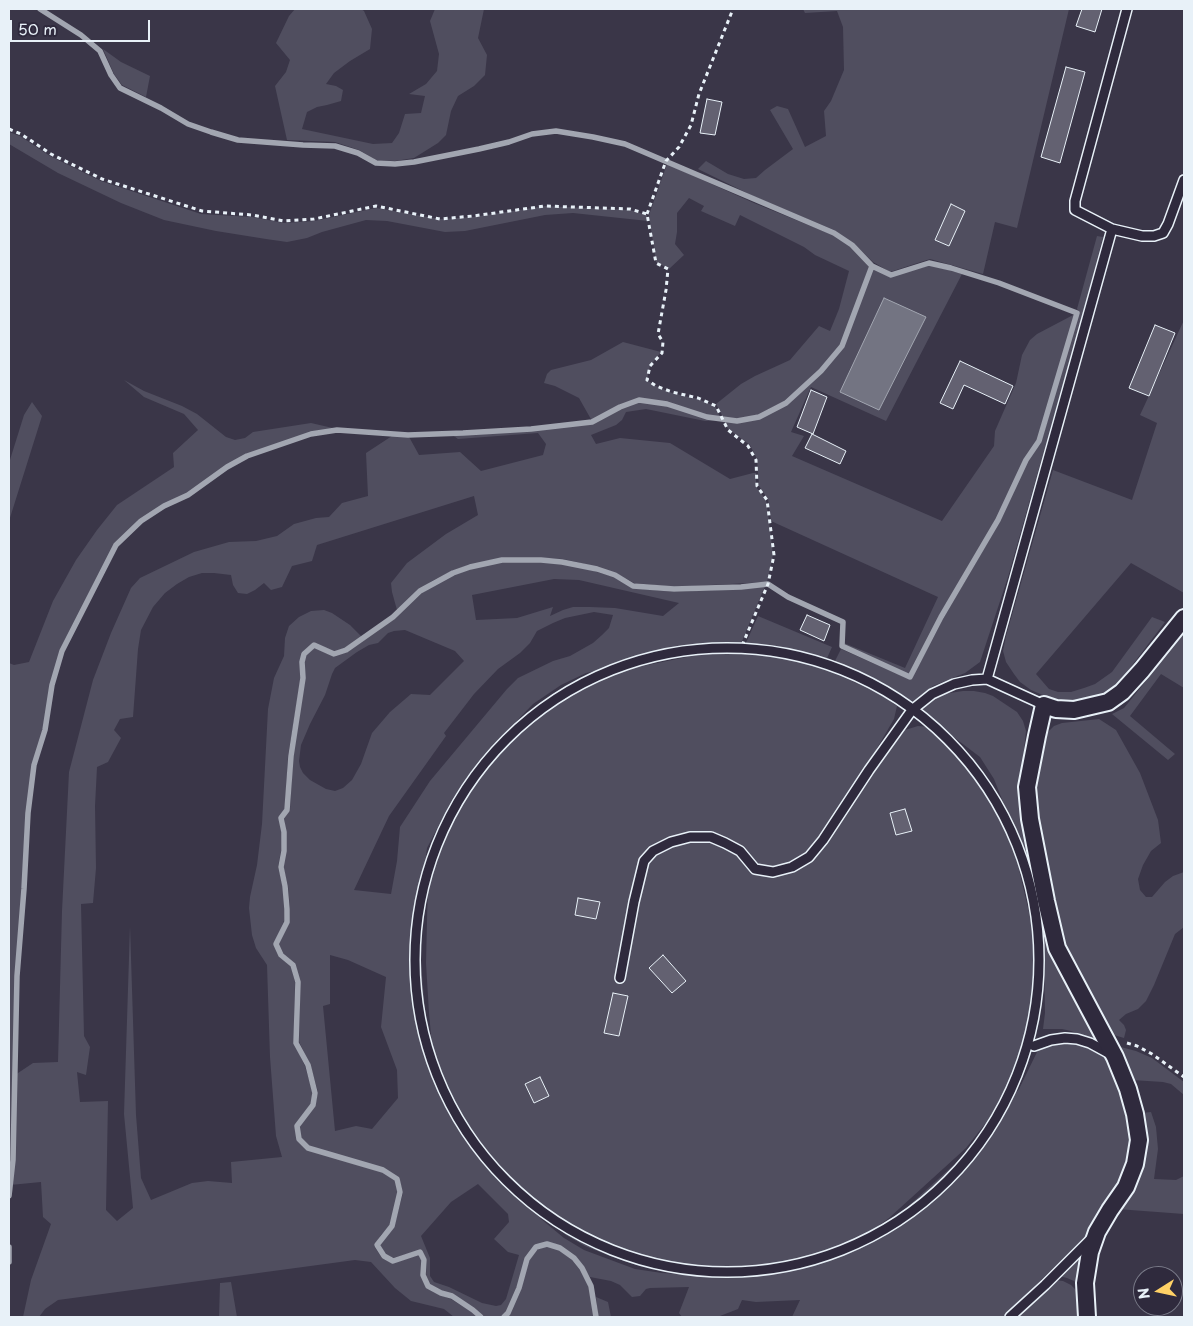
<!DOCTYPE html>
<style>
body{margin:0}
#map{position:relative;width:1193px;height:1326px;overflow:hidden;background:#3a3648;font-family:"Playpen Sans",sans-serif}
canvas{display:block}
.frame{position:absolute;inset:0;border:10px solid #e8f1f8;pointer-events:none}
.north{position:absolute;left:1133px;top:1266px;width:50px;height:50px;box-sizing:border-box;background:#2f2a3d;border:1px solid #797a88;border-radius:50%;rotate:260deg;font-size:14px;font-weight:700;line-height:20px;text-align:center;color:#e8f1f8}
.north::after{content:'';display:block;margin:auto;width:18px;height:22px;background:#ffd166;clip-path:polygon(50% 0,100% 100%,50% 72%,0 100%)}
.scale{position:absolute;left:10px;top:20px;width:140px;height:22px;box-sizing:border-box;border:2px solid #e8f1f8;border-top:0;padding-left:6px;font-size:15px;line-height:18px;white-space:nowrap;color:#e8f1f8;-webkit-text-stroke:4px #2f2a3d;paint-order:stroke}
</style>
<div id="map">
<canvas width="1193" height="1326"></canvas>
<div class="frame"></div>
<div class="north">N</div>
<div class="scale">50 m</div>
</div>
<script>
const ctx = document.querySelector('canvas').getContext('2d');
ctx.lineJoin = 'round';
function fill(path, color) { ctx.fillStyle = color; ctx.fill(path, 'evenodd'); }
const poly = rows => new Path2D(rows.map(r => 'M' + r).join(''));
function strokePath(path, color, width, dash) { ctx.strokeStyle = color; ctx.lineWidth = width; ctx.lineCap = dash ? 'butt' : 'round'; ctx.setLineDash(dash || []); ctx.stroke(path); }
fill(poly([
 [295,9,361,9,364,11,372,29,370,49,350,61,334,73,326,84,336,86,343,90,341,101,327,105,317,107,307,112,302,129,373,144,392,143,399,133,405,114,421,113,425,96,409,94,426,84,437,71,439,54,430,21,435,9,484,9,478,38,487,55,485,75,474,86,458,96,451,111,446,135,438,143,414,158,395,161,376,160,359,150,335,142,287,140,275,86,286,72,290,60,276,43,289,16],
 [803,9,1069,9,1017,228,995,222,983,274,930,259,890,272,873,262,853,243,834,230,751,195,698,169,706,161,728,174,744,179,756,178,765,170,793,149,770,110,777,106,788,109,805,147,826,136,824,111,831,101,844,70,843,27,837,11,805,13],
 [103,49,121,62,150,76,146,97,122,85,114,74],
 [9,132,20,136,50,156,101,181,201,214,252,217,284,223,314,221,376,208,440,219,473,217,545,206,630,210,647,215,648,221,573,213,545,215,465,231,445,232,387,221,366,220,322,232,307,238,287,242,266,239,216,231,164,220,121,203,58,173,9,144],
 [667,164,754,203,833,235,851,247,869,267,841,345,819,370,784,401,757,415,736,420,723,417,716,404,741,384,755,376,790,360,819,326,830,331,839,309,849,271,815,255,804,247,740,215,735,226,701,211,704,206,689,198,677,213,677,232,675,244,684,255,669,269,656,262,649,215],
 [1097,236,1103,237,1083,314,1008,577,980,662,965,673,933,686,914,701,903,699,832,667,841,649,911,680,943,619,1001,520,1028,460,1041,443,1079,311,1077,309],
 [930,265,962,274,886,421,811,387,791,432,804,436,792,456,942,521,994,446,995,431,1016,383,1022,355,1030,340,1037,334,1075,314,1038,440,1024,459,997,520,939,616,909,676,844,645,844,643,905,668,938,597,771,521,768,499,759,486,757,459,750,445,728,429,724,420,736,422,759,418,786,404,823,371,844,346,872,268,890,277],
 [1184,320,1184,593,1131,563,1036,674,1049,689,1058,692,1071,692,1084,688,1095,684,1112,672,1152,617,1165,622,1121,680,1108,691,1093,698,1079,703,1059,702,1031,690,1020,682,1014,674,1006,662,1003,651,1006,636,1053,470,1132,500,1157,423,1140,415],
 [623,342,661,352,650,366,647,380,656,386,672,393,698,399,715,406,720,417,707,415,667,403,639,399,619,406,592,421,579,398,555,386,544,383,547,374,551,370,591,360],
 [124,380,144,391,182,406,197,414,226,437,235,440,245,438,253,432,311,423,337,429,311,433,247,454,226,466,187,494,163,505,140,520,115,544,61,650,51,685,44,730,33,764,27,813,23,889,16,976,12,1160,9,1183,9,663,14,665,29,662,53,601,76,560,97,530,117,505,174,467,173,453,198,430,184,414,144,397],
 [639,401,667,404,721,420,705,421,646,409,626,412,622,420,616,425,591,435,596,444,620,438,670,443,730,479,753,473,756,473,756,487,766,500,769,521,773,555,767,582,674,587,634,583,616,573,581,563,563,559,541,558,502,558,469,565,452,571,432,581,419,590,397,610,392,592,391,583,407,563,446,534,478,515,474,496,317,545,312,561,292,566,282,587,271,590,264,583,255,590,247,594,238,593,233,585,231,575,214,573,202,573,189,577,177,584,165,593,153,607,141,630,138,649,133,717,120,719,114,730,121,738,108,762,97,767,95,806,96,868,93,903,81,904,84,1036,90,1047,86,1075,77,1072,80,1102,108,1101,106,1210,117,1221,133,1208,124,1114,130,926,136,1115,141,1178,151,1200,192,1183,208,1181,232,1183,231,1162,282,1157,276,1136,270,1057,267,965,256,948,252,935,249,908,250,897,257,865,262,824,268,709,274,678,284,656,285,638,289,626,299,617,311,611,324,610,332,613,350,625,362,637,344,648,334,652,314,642,302,653,300,662,301,678,288,756,285,809,279,818,282,832,281,851,278,867,283,886,285,909,284,921,274,944,279,956,291,967,295,982,294,1043,305,1066,313,1093,311,1104,295,1125,297,1140,307,1150,382,1172,395,1181,398,1192,390,1225,381,1235,374,1246,382,1258,393,1263,419,1255,422,1261,421,1275,426,1287,440,1295,451,1299,472,1312,478,1317,454,1317,444,1309,411,1301,395,1288,371,1262,355,1260,58,1300,45,1309,39,1317,23,1317,31,1280,51,1224,43,1217,41,1182,10,1185,14,1160,15,1075,33,1063,58,1062,62,911,69,772,93,680,111,633,131,588,140,578,194,552,229,542,256,541,277,536,294,524,316,518,329,517,342,503,368,496,366,453,395,434,408,435,419,455,460,452,481,471,543,455,546,444,538,433,458,439,451,434,531,430,539,427,593,423,620,407],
 [32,402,42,416,9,521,9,463,24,415],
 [502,562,541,562,562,564,580,567,614,577,633,588,674,592,741,589,765,586,740,646,697,650,586,673,561,685,533,704,508,730,477,766,453,798,427,848,423,879,421,963,428,1047,435,1076,444,1104,460,1129,541,1219,564,1238,584,1250,635,1269,662,1273,714,1276,767,1275,817,1261,843,1252,868,1238,892,1221,969,1151,1019,1089,1038,1050,1046,1045,1063,1042,1082,1046,1098,1052,1105,1056,1109,1062,1127,1109,1131,1144,1126,1172,1092,1230,1003,1317,858,1317,847,1316,845,1317,792,1317,800,1300,756,1302,742,1300,738,1309,720,1316,710,1317,682,1317,679,1313,689,1287,650,1288,646,1289,640,1296,632,1297,620,1285,611,1281,590,1277,575,1256,561,1246,548,1242,535,1245,526,1258,517,1288,506,1312,501,1317,485,1317,475,1308,453,1295,442,1291,429,1284,426,1274,427,1260,421,1250,393,1258,385,1254,380,1245,394,1227,403,1193,399,1178,384,1168,309,1147,301,1138,299,1127,315,1106,318,1092,310,1064,299,1042,300,982,295,964,283,953,279,944,289,923,290,909,288,886,283,867,286,851,286,832,284,819,290,810,293,756,305,679,304,663,306,655,315,647,334,657,347,652,394,619,422,593,434,585,454,575,470,569],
 [554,579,579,580,679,603,663,616,615,608,590,607,573,607,563,610,550,616,553,607,517,618,476,620,472,595],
 [594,612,613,615,609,628,602,635,593,643,570,656,553,661,518,678,507,689,430,781,400,827,397,861,391,894,354,890,389,816,446,736,444,733,474,694,498,669,520,653,530,643,537,631,553,623,565,618],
 [405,630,455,651,464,661,430,695,411,694,390,712,372,733,361,764,352,780,343,788,335,791,326,789,310,780,303,773,300,767,299,761,301,745,310,724,325,695,332,674,335,668,357,652,369,645,378,643,388,633,394,631],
 [330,955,348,960,386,977,381,1027,397,1070,398,1098,372,1129,356,1126,335,1131,323,1006,330,1004],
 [478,1184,508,1214,509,1222,494,1239,508,1252,519,1255,506,1299,501,1305,496,1306,482,1303,449,1287,434,1282,430,1276,430,1258,421,1236,451,1202],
 [758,616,832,647,824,665,800,654,777,646,745,645],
 [1184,634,1184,688,1161,674,1130,716,1175,754,1168,760,1112,714,1124,708],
 [751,650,777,652,843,677,880,694,897,706,894,719,866,767,820,838,806,854,790,864,773,868,757,865,711,834,650,848,640,859,630,901,624,979,638,903,647,863,655,855,673,846,691,841,710,842,724,847,737,855,753,873,774,877,793,871,812,860,827,843,873,772,905,730,918,726,929,727,951,741,975,760,988,781,1003,815,1017,861,1032,925,1039,968,1040,999,1036,1029,1029,1058,1015,1086,966,1148,889,1218,866,1235,841,1248,816,1257,767,1271,714,1272,662,1269,636,1265,610,1256,585,1246,566,1235,544,1216,521,1191,464,1127,449,1102,440,1074,432,1046,429,1013,426,963,428,880,432,849,457,800,481,769,512,733,536,707,564,689,588,677,697,655],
 [963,691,974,691,985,693,993,696,1017,712,1023,721,1026,731,1022,769,1045,923,1099,1041,1071,1031,1062,1029,1043,1029,1045,1013,1044,961,1022,859,1007,812,994,779,980,757,918,710,933,699,943,694],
 [1099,719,1116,730,1140,773,1158,820,1161,843,1151,851,1143,865,1138,879,1140,890,1146,897,1152,897,1165,882,1173,876,1184,872,1184,927,1175,934,1154,985,1146,1001,1138,1009,1126,1014,1119,1020,1124,1025,1126,1030,1124,1038,1107,1033,1062,947,1051,901,1032,785,1041,744,1046,734,1054,726,1062,723],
 [1117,1046,1136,1051,1152,1058,1184,1082,1184,1095,1171,1084,1163,1082,1132,1080],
 [1151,1112,1156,1127,1158,1149,1154,1179,1176,1180,1184,1176,1184,1214,1117,1209,1141,1171,1146,1152,1147,1134,1142,1113],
 [547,1246,559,1250,572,1260,580,1270,589,1287,594,1317,507,1317,509,1314,521,1289,529,1260,538,1249],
 [1081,1254,1079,1269,1079,1286,1074,1281,1067,1278,1059,1276],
 [1054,1280,1063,1281,1071,1285,1076,1290,1080,1296,1081,1317,1015,1317],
 [231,1282,237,1317,219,1317,220,1283],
 [596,1297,608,1302,611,1317,598,1317]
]), '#504e5f');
const water = poly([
 [884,298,926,317,879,410,840,392,884,298]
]);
fill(water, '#737482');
strokePath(water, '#a2a6b1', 1);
strokePath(poly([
 [9,1196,13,1160,17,976,24,889,28,813,34,765,45,730,52,685,62,651,116,545,141,521,164,506,188,495,227,467,247,456,311,434,337,430,408,435,463,433,531,429,592,422,620,407,639,400,667,404,707,417,737,421,759,417,786,403,821,371,842,346,872,266,852,245,834,233,625,144,593,137,556,131,532,134,509,142,479,149,414,162,395,164,376,163,358,153,335,146,303,145,238,140,211,132,188,124,161,108,120,88,111,75,100,51,81,35,40,9],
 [9,1247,9,1262],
 [481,1317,473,1310,452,1296,441,1293,428,1286,423,1275,424,1260,420,1252,393,1261,384,1256,377,1245,392,1226,400,1192,397,1179,383,1170,308,1148,299,1139,297,1126,313,1105,315,1093,308,1065,296,1043,298,982,293,965,281,955,276,944,287,922,287,909,285,886,281,867,284,851,284,832,281,818,287,810,291,756,303,678,302,662,304,654,314,645,334,654,346,650,393,617,420,591,453,573,470,567,502,560,541,560,562,562,597,569,615,575,633,586,674,589,741,587,768,584,788,597,843,622,842,646,910,677,941,617,998,520,1026,460,1039,441,1077,313,999,283,951,268,929,263,891,275,872,266],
 [504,1317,508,1313,519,1288,527,1259,536,1247,547,1244,560,1248,574,1258,582,1268,591,1286,596,1317]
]), '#a2a6b1', 5.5);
const building = poly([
 [1082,9,1102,9,1095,32,1076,26,1082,9],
 [1066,67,1085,72,1060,163,1041,157,1066,67],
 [707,99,722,102,715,135,700,133,707,99],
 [951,204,965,211,949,246,935,240,951,204],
 [1155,325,1175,333,1149,396,1129,388,1155,325],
 [960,361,1013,386,1005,404,964,385,953,409,940,403,960,361],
 [811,390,827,397,813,434,797,427,811,390],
 [812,434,846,451,840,464,805,448,812,434],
 [807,615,830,625,824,641,800,630,807,615],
 [905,809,912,831,896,835,890,813,905,809],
 [578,898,600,902,596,919,575,915,578,898],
 [663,955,686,981,672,993,649,968,663,955],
 [613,993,628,996,619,1036,604,1033,613,993],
 [540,1077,549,1096,534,1103,525,1084,540,1077]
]);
fill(building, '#636171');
strokePath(building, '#e8f1f8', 1);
const service = poly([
 [1127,9,1075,201,1075,210,1112,229,1142,236,1154,236,1163,233,1168,224,1184,180],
 '415 960a312 312 0 1 1 624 0a312 312 0 1 1-624 0Z',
 [987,679,1112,229],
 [620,978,634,902,644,861,653,851,671,842,690,837,711,837,725,843,740,851,755,869,773,872,792,867,809,857,823,840,869,770,912,710,932,694,954,684,972,680,987,679,1044,705],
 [1034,1046,1051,1040,1065,1038,1077,1039,1090,1043,1112,1055],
 [1010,1317,1045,1285,1092,1238]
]);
const minor = poly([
 [1087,1317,1085,1283,1090,1252,1097,1232,1110,1210,1126,1187,1135,1164,1139,1140,1135,1114,1128,1089,1115,1057,1057,948,1046,901,1030,819,1027,787,1037,736,1044,705,1056,709,1074,710,1108,702,1122,692,1142,670,1184,618]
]);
strokePath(service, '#e8f1f8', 12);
strokePath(minor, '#e8f1f8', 20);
strokePath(poly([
 [9,129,21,134,51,154,102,179,202,211,252,215,284,221,314,219,376,206,440,219,473,216,545,206,630,209,647,214,656,263,668,269,666,290,658,334,663,342,662,353,650,366,647,380,656,386,672,392,698,398,716,406,728,430,748,446,756,460,757,486,767,500,774,555,768,584,741,648],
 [647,214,666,161,679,147,691,125,699,94,733,9],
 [1127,1043,1137,1046,1152,1054,1184,1077]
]), '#e8f1f8', 3, [4, 4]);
strokePath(service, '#2f2a3d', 9);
strokePath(minor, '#2f2a3d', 16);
</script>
